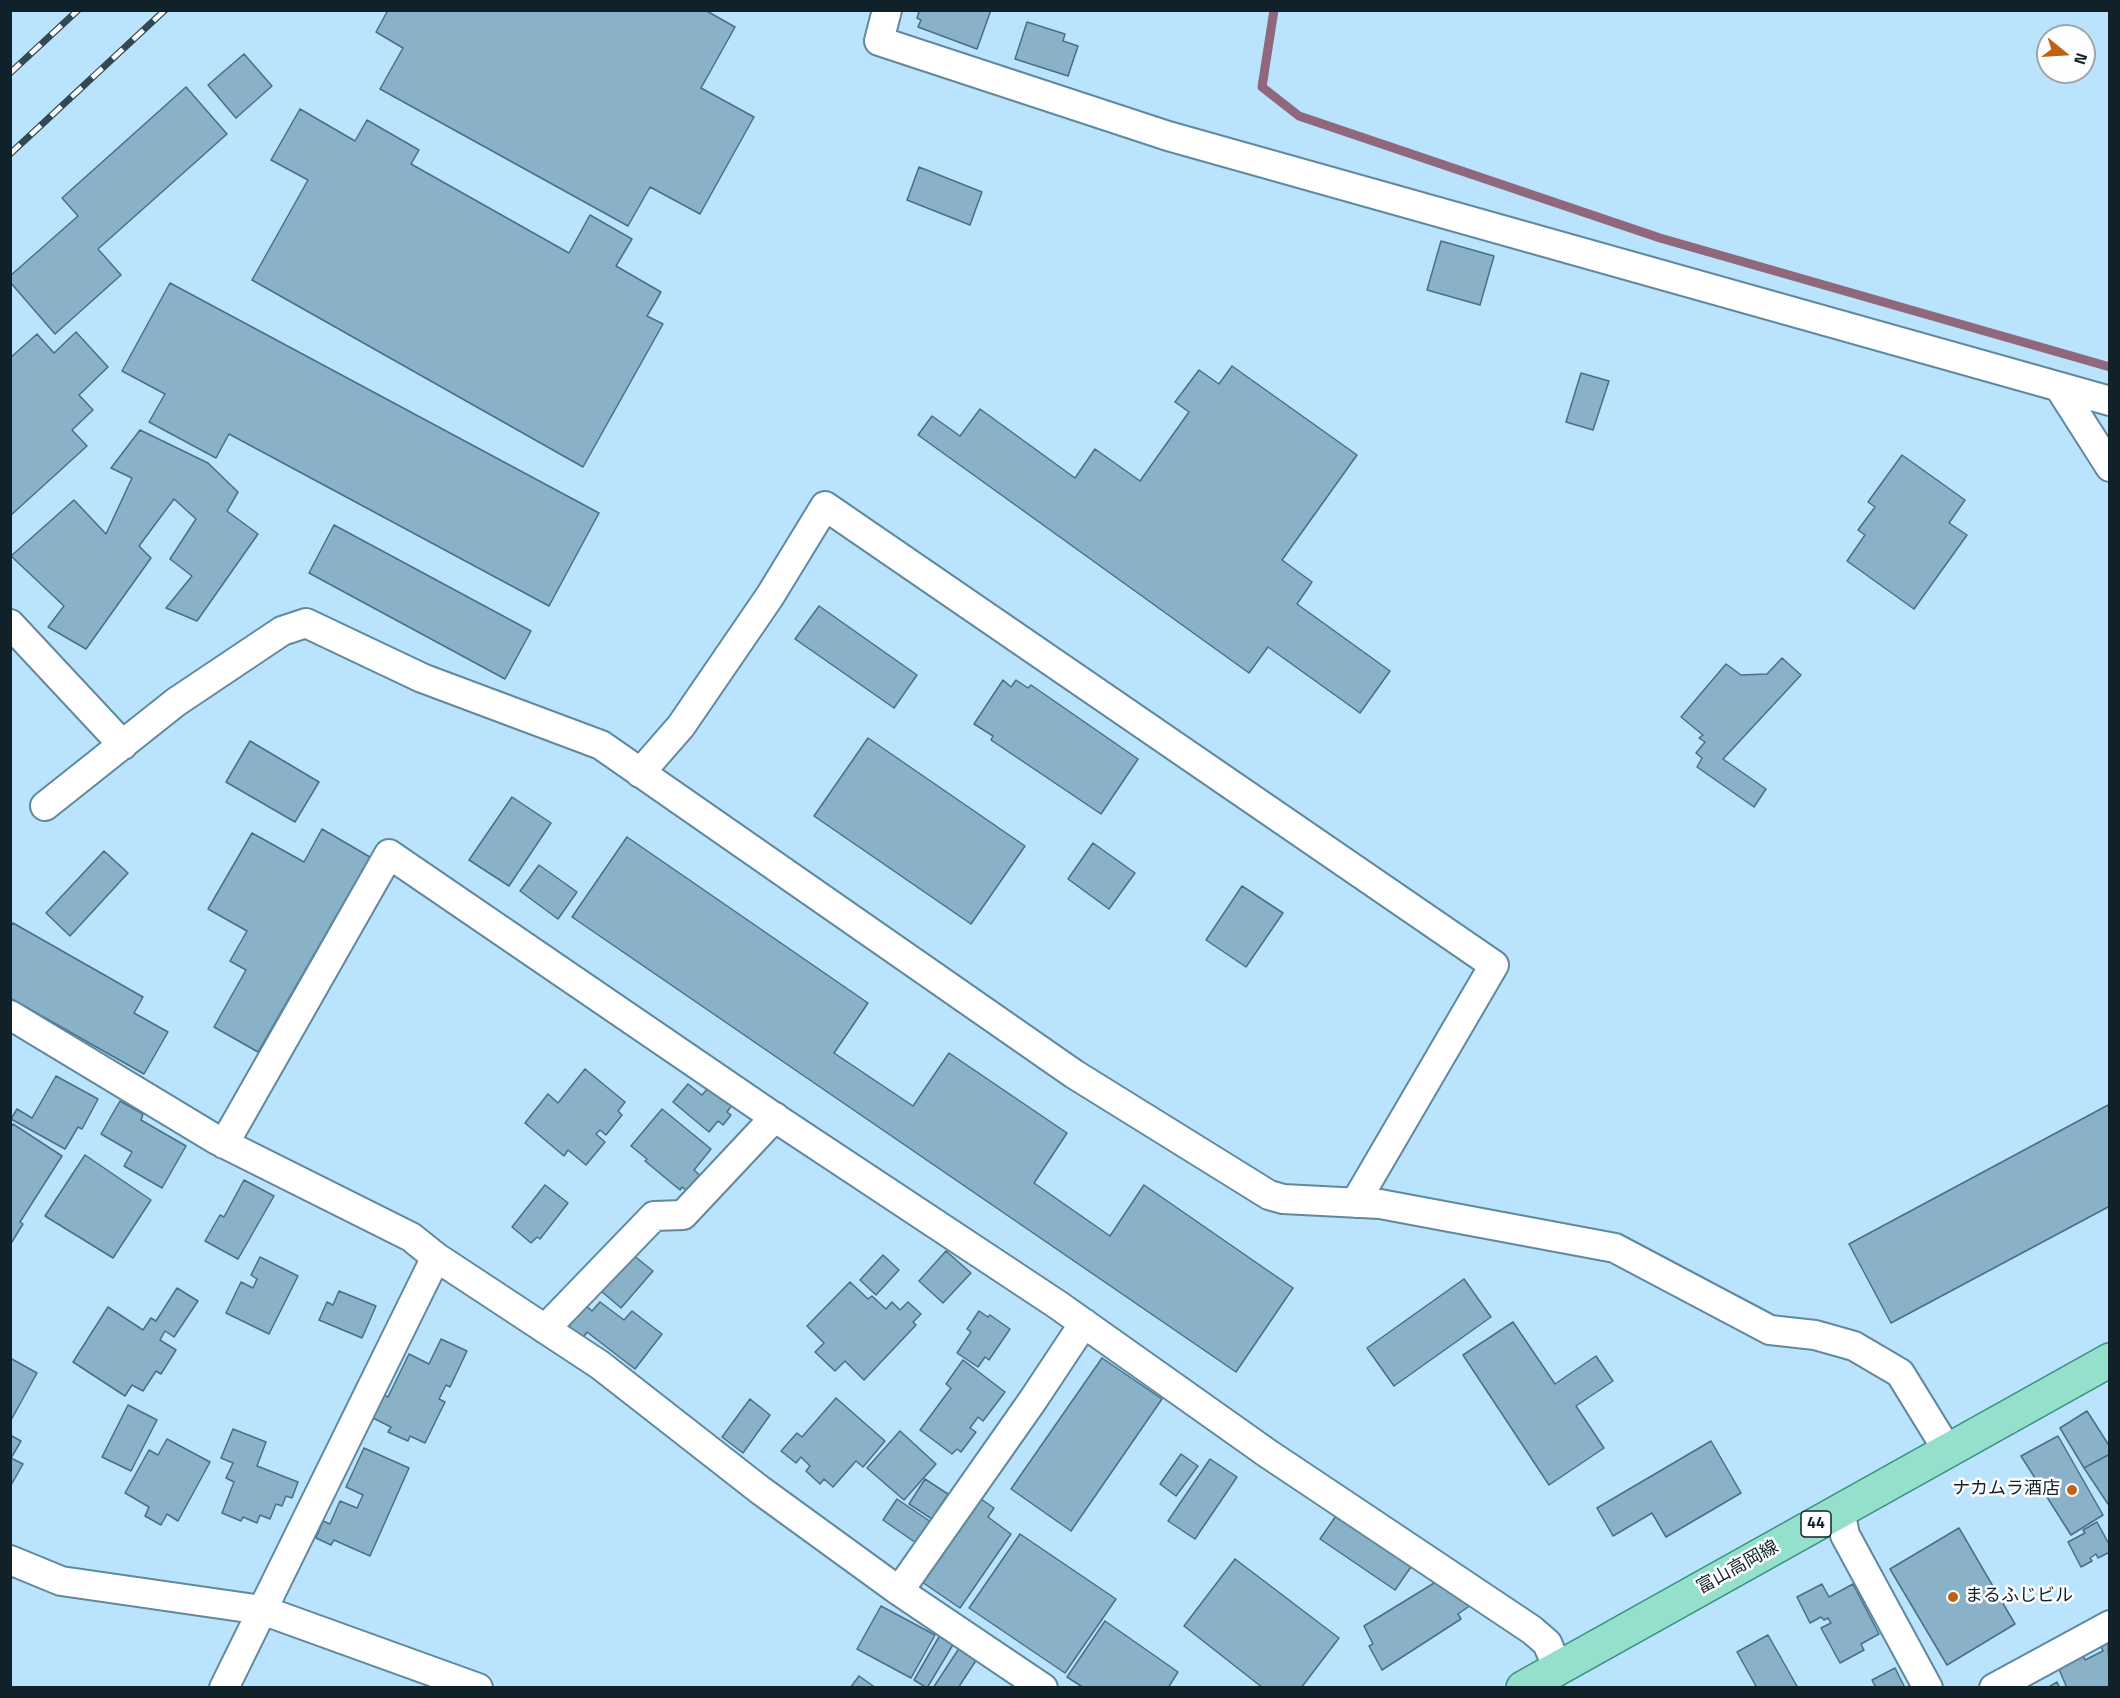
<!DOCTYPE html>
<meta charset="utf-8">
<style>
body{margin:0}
#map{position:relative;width:2120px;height:1698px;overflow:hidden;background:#bae4fd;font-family:"Titillium Web",sans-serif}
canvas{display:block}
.frame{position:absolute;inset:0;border:12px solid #10212a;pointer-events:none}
.north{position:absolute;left:2036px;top:24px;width:60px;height:60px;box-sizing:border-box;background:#fefefe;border:2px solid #9fa6a9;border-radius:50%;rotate:108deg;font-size:16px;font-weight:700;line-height:24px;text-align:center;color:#10212a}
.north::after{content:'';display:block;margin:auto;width:21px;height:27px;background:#bf6214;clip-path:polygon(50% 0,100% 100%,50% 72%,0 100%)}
</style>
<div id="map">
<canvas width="2120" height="1698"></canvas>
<div class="frame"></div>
<div class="north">N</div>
</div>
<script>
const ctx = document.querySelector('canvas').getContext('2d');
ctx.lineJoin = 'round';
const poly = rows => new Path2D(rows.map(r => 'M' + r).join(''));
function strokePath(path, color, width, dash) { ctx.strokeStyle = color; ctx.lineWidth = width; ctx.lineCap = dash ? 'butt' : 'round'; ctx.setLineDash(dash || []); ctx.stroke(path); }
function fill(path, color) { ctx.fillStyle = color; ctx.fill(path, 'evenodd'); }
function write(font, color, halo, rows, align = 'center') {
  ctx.font = font + ' "Titillium Web","Noto Sans JP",sans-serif'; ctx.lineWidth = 5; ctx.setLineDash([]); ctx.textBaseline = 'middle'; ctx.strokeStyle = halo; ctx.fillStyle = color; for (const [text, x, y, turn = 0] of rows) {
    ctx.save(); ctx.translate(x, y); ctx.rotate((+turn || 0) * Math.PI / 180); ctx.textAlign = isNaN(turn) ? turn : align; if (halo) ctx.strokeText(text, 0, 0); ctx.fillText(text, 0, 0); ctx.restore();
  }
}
strokePath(poly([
 [1274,10,1262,87,1299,116,1660,238,2110,367]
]), '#8f687d', 9);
const building = poly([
 [388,10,705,10,735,27,701,88,754,117,700,214,650,187,628,226,380,89,403,48,376,32,388,10],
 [913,10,991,10,977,49,918,27,921,20,917,18,919,12,913,10],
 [1027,22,1065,34,1063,41,1078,46,1068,76,1015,59,1027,22],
 [244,54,272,86,236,118,208,85,244,54],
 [186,87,227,134,98,249,121,275,55,334,10,282,10,276,78,216,62,198,186,87],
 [300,109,355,141,367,120,419,150,411,164,569,253,590,215,632,239,616,266,661,292,647,316,663,324,583,467,252,280,308,180,271,160,300,109],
 [919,167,982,192,970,225,907,200,919,167],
 [1441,241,1494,256,1480,305,1427,290,1441,241],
 [170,283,599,513,549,606,229,434,216,458,149,422,165,394,122,371,170,283],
 [76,332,108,367,79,395,93,410,72,430,87,446,10,516,10,358,37,334,54,353,76,332],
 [1232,366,1357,455,1282,560,1312,582,1297,604,1390,671,1360,713,1268,647,1249,673,918,435,932,416,960,436,980,409,1075,478,1095,449,1140,481,1189,412,1175,402,1199,370,1219,384,1232,366],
 [1581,373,1609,381,1593,430,1566,422,1581,373],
 [140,430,208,463,238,492,227,511,258,534,197,621,166,608,192,576,170,559,196,519,174,499,139,546,151,558,86,649,48,627,64,606,11,556,74,500,106,534,132,478,111,468,140,430],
 [1902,455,1965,500,1949,523,1967,535,1914,609,1847,561,1865,535,1858,530,1875,507,1868,502,1902,455],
 [334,525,531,631,505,679,309,573,334,525],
 [819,606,917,675,894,708,795,639,819,606],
 [1782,658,1801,675,1723,759,1766,789,1754,807,1697,767,1702,758,1696,753,1705,742,1699,738,1703,735,1681,717,1726,664,1741,675,1767,674,1782,658],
 [1003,680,1011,687,1016,680,1028,688,1031,685,1138,759,1101,814,991,740,993,736,974,724,1003,680],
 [868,738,1025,846,971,924,814,816,868,738],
 [250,741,319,782,295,822,226,782,250,741],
 [512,797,551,823,509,886,469,860,512,797],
 [322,829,370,857,258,1052,214,1027,246,970,230,961,247,931,208,909,252,833,304,862,322,829],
 [627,837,868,1003,834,1053,913,1106,949,1053,1067,1133,1034,1183,1110,1236,1144,1185,1293,1288,1236,1372,572,917,627,837],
 [1093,843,1135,873,1109,909,1068,879,1093,843],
 [104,851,128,873,70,936,46,913,104,851],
 [539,865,577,892,558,919,520,891,539,865],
 [1242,886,1283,913,1246,967,1206,940,1242,886],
 [13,923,143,997,134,1013,168,1032,144,1074,10,998,10,928,13,923],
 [585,1069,625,1102,618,1111,622,1115,606,1135,600,1130,596,1134,605,1142,586,1165,568,1150,564,1156,525,1123,548,1094,558,1103,585,1069],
 [56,1076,98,1099,82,1129,78,1127,65,1149,11,1119,17,1109,32,1118,56,1076],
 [688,1084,702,1095,710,1086,732,1105,727,1112,731,1115,723,1125,718,1121,709,1132,673,1102,688,1084],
 [120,1101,143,1114,141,1120,186,1146,162,1188,124,1166,132,1152,101,1134,120,1101],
 [2110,1104,2110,1206,1891,1323,1849,1244,2110,1104],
 [662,1109,711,1149,694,1170,703,1178,691,1194,682,1187,680,1190,645,1161,647,1159,631,1146,662,1109],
 [13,1124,62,1156,20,1222,23,1224,10,1245,10,1128,13,1124],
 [85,1155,151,1200,113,1258,45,1216,85,1155],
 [244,1180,274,1196,238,1259,205,1241,220,1215,224,1217,244,1180],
 [545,1185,568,1203,540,1239,537,1237,531,1243,512,1227,545,1185],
 [628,1251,653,1271,621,1308,601,1291,628,1251],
 [946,1251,971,1273,943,1303,919,1281,946,1251],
 [883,1255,899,1270,876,1295,860,1280,883,1255],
 [260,1257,298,1276,269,1334,226,1313,241,1282,253,1288,257,1279,251,1275,260,1257],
 [1464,1279,1491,1317,1394,1386,1367,1348,1464,1279],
 [850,1282,868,1299,872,1296,886,1309,892,1302,900,1310,908,1302,921,1314,913,1322,916,1325,864,1380,845,1361,835,1371,815,1352,824,1343,807,1326,850,1282],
 [177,1288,198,1301,174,1337,165,1331,160,1340,176,1350,161,1374,156,1371,143,1391,132,1385,125,1396,73,1362,108,1307,143,1330,151,1318,156,1321,177,1288],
 [339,1291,376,1306,362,1338,319,1320,327,1302,333,1305,339,1291],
 [600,1302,624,1320,632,1311,662,1334,635,1369,587,1332,582,1339,565,1326,583,1303,592,1311,600,1302],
 [979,1311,988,1317,990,1315,1010,1329,989,1360,985,1357,978,1367,957,1353,971,1332,967,1329,979,1311],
 [1513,1322,1555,1384,1596,1356,1613,1381,1576,1406,1604,1448,1549,1485,1463,1355,1513,1322],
 [441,1339,467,1351,450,1387,446,1385,439,1399,445,1402,425,1443,410,1436,408,1441,388,1432,391,1427,373,1418,384,1395,388,1397,409,1354,429,1364,441,1339],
 [10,1358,37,1373,10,1422,10,1358],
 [1102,1358,1162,1399,1071,1531,1011,1489,1102,1358],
 [963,1360,1005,1392,983,1421,978,1417,970,1428,976,1432,961,1452,957,1449,952,1454,920,1430,951,1388,946,1384,963,1360],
 [836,1398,885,1441,863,1467,856,1461,833,1487,824,1479,820,1484,806,1471,810,1466,801,1457,796,1463,781,1451,797,1433,802,1437,836,1398],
 [750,1399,770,1415,743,1453,722,1437,750,1399],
 [128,1405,157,1420,131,1471,102,1457,128,1405],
 [2087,1411,2110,1447,2110,1454,2084,1468,2060,1428,2087,1411],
 [233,1429,266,1442,257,1466,298,1482,292,1498,286,1496,282,1506,276,1504,270,1519,260,1515,257,1523,243,1517,241,1521,222,1513,234,1482,226,1478,233,1463,221,1458,233,1429],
 [900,1431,936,1464,904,1500,867,1468,900,1431],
 [10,1435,21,1441,11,1458,23,1464,10,1487,10,1435],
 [2058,1436,2103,1515,2071,1535,2021,1456,2058,1436],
 [167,1439,210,1462,178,1521,167,1514,161,1525,145,1516,149,1507,125,1493,149,1450,158,1455,167,1439],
 [1711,1441,1741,1493,1666,1537,1652,1513,1613,1536,1597,1508,1711,1441],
 [364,1448,409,1468,370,1556,334,1540,331,1545,316,1538,323,1521,330,1524,340,1501,357,1508,363,1495,346,1487,364,1448],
 [1181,1454,1198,1466,1176,1496,1160,1484,1181,1454],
 [2110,1454,2110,1507,2084,1468,2110,1454],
 [1210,1459,1237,1477,1195,1539,1168,1521,1210,1459],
 [925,1479,948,1494,932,1519,909,1504,925,1479],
 [897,1499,931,1522,916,1543,883,1520,897,1499],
 [981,1499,994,1508,988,1517,1011,1534,960,1608,922,1582,981,1499],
 [1338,1513,1413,1564,1395,1590,1320,1539,1338,1513],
 [2097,1522,2110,1546,2110,1552,2098,1558,2096,1554,2090,1558,2092,1561,2081,1567,2068,1542,2085,1533,2083,1530,2097,1522],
 [1959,1528,2015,1624,1947,1665,1890,1569,1959,1528],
 [1020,1534,1116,1599,1065,1673,969,1608,1020,1534],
 [1235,1559,1339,1638,1301,1688,1263,1688,1184,1626,1235,1559],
 [1439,1580,1474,1603,1458,1614,1461,1619,1382,1670,1369,1646,1373,1644,1364,1626,1439,1580],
 [1822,1584,1829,1597,1853,1584,1879,1634,1861,1644,1864,1650,1840,1663,1821,1628,1831,1623,1828,1618,1824,1620,1821,1617,1810,1623,1797,1597,1822,1584],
 [881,1606,935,1635,911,1678,857,1649,881,1606],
 [1105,1621,1178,1672,1168,1688,1084,1688,1067,1677,1105,1621],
 [940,1635,954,1643,927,1688,914,1680,940,1635],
 [1768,1635,1798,1688,1757,1688,1737,1652,1768,1635],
 [2108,1642,2110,1688,2067,1688,2058,1667,2083,1655,2085,1660,2103,1651,2101,1646,2108,1642],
 [960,1647,977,1659,958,1688,933,1688,960,1647],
 [1895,1668,1905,1688,1876,1688,1872,1680,1895,1668],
 [859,1676,876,1688,850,1688,859,1676],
 [2057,1682,2060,1688,2047,1688,2057,1682]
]);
fill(building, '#89b2c9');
strokePath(building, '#486f85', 1.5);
const street = poly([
 [887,10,879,41,1168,136,2110,401],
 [2059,387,2110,467],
 [10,624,123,745],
 [640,773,681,726,770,596,825,506,1494,965,1355,1203],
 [45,806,176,702,282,631,306,623,422,678,601,745,1074,1074,1269,1195,1283,1199,1380,1204,1615,1248,1770,1330,1815,1335,1854,1346,1900,1373,1948,1451],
 [10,1015,217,1140,411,1237,436,1257,600,1365,760,1490,899,1591,1043,1688],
 [224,1144,389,854,771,1115,1058,1305,1267,1453,1532,1630,1547,1643,1558,1668],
 [545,1329,654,1216,683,1215,775,1117],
 [1840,1510,1845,1535,1928,1688],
 [10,1560,61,1581,262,1610,478,1688],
 [899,1591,1033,1400,1084,1323],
 [224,1688,436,1257],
 [1994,1688,2110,1625]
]);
const primary = poly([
 [1523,1688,2110,1360]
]);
strokePath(street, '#60889e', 32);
strokePath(primary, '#37907e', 36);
strokePath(street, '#fff', 28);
strokePath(primary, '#94e0cd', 33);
const rail = poly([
 [10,73,78,10],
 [10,154,165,10]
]);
strokePath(rail, '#324854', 7);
strokePath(rail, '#fefefe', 4.5, [14]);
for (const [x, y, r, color] of [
 [2072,1490,6,"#bf6214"],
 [1953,1597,6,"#bf6214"]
]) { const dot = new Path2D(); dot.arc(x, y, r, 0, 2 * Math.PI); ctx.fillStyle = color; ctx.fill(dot); strokePath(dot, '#fefefe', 2); }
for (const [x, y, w] of [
 [1816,1524,30]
]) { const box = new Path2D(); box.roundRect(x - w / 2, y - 13, w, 26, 4.5); ctx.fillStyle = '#fefefe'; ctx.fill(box); strokePath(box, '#10212a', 1.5); }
write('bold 16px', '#10212a', null, [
 ["44",1816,1524]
]);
write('18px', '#10212a', '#fefefe', [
 ["ナカムラ酒店",2060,1490],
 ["まるふじビル",1965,1597,"left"]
], 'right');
write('18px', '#10212a', '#fefefe', [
 ["富山高岡線",1738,1568,-29]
]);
</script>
